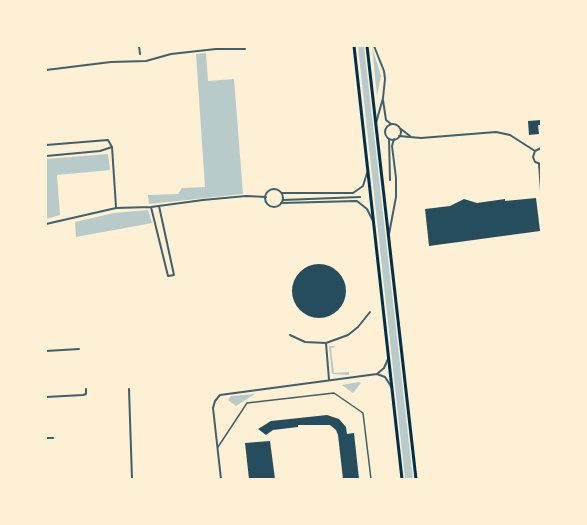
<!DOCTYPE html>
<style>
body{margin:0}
#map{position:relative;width:587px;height:525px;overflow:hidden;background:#fdf0d5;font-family:"Nunito Sans",sans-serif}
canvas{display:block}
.frame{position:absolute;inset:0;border:47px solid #fdf0d5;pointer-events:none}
</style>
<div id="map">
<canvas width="587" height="525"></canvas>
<div class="frame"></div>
</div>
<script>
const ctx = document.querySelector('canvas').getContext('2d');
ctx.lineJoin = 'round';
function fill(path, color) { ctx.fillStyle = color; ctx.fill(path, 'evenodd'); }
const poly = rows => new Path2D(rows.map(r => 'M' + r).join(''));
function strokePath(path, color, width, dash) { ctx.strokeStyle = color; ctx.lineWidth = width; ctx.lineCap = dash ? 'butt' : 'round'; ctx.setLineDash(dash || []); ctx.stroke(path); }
fill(poly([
 [358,46,364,46,413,479,405,479],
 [372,47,381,76,377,96],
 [206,53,208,81,234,79,243,194,149,204,148,195,178,194,182,188,205,187,196,54],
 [108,154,110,170,57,175,60,215,46,219,46,159],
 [148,210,152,223,76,237,75,222,114,213],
 [329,346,335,346,335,347,331,348,334,373,349,372,349,375,332,374],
 [359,382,361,383,353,393,342,385],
 [255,394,236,406,228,400,231,396]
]), '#b9caca');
fill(poly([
 [541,120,541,125,538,125,539,134,529,135,528,121],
 [536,198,540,231,429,246,425,209,450,206,464,199,477,203,505,199,505,201],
 '292 291a27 27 0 1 1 54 0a27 27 0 1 1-54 0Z',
 [327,415,339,419,346,427,347,434,354,433,359,479,343,479,338,435,336,430,330,425,298,425,298,427,273,430,266,435,258,429,271,421],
 [270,441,275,479,249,479,245,443]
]), '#264d5e');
strokePath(poly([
 [218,447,247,403,334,393,363,413,371,479]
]), '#3f606c', 1.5);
strokePath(poly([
 [139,46,140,54],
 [374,46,384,71,385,79,383,98,376,123],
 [46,70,111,62,146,61,171,54,216,49,245,49],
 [383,100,386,120,391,124],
 '385 132a8 8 0 1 1 16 0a8 8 0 1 1-16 0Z',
 [401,129,410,136],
 [399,136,421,138,496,132,510,135,535,151],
 [389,139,390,180],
 [46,145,108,140,112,147,116,207],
 [541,148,535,151,533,157,535,162,541,164],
 [46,156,100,151,112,147],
 [539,164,541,191],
 '265 198a9 9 0 1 1 18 0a9 9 0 1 1-18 0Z',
 [282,193,353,193,363,186,367,173],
 [283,200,360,197],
 [281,203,357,201,367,209,373,221],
 [151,207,168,276,174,275,159,206],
 [46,224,116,208,151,207,203,200,246,196,266,197],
 [389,234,396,197,396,178,392,146,394,139],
 [290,335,305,342,326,343,348,335,358,327,370,312],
 [326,343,329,380],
 [46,351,79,349],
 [377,374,384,368,388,359],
 [129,389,132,479],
 [46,397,83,395,86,394,86,389],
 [46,438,53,438],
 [221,479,213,408,215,401,220,395,377,374,385,377,392,388]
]), '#3f606c', 2);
strokePath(poly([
 [354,46,402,479],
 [367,46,416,479]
]), '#003049', 3);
</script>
